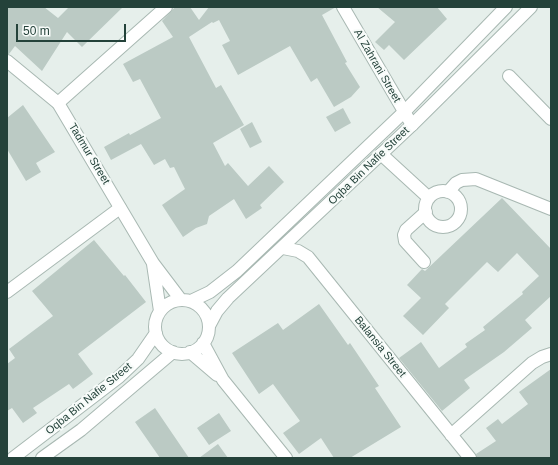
<!DOCTYPE html>
<style>
body{margin:0}
#map{position:relative;width:558px;height:465px;overflow:hidden;background:#e6efeb;font-family:Helvetica,sans-serif}
canvas{display:block}
.frame{position:absolute;inset:0;border:8px solid #24423a;pointer-events:none}
.scale{position:absolute;left:16px;top:24px;width:110px;height:18px;box-sizing:border-box;border:2px solid #24423a;border-top:0;padding-left:5px;font-size:12px;line-height:14px;white-space:nowrap;color:#24423a;-webkit-text-stroke:3px #f7fbf9;paint-order:stroke}
</style>
<div id="map">
<canvas width="558" height="465"></canvas>
<div class="frame"></div>
<div class="scale">50 m</div>
</div>
<script>
const ctx = document.querySelector('canvas').getContext('2d');
ctx.lineJoin = 'round';
function fill(path, color) { ctx.fillStyle = color; ctx.fill(path, 'evenodd'); }
const poly = rows => new Path2D(rows.map(r => 'M' + r).join(''));
function strokePath(path, color, width, dash) { ctx.strokeStyle = color; ctx.lineWidth = width; ctx.lineCap = dash ? 'butt' : 'round'; ctx.setLineDash(dash || []); ctx.stroke(path); }
function write(font, color, halo, rows, align = 'center') {
  ctx.font = font + ' Helvetica,sans-serif'; ctx.lineWidth = 4; ctx.setLineDash([]); ctx.textBaseline = 'middle'; ctx.strokeStyle = halo; ctx.fillStyle = color; for (const [text, x, y, turn = 0] of rows) {
    ctx.save(); ctx.translate(x, y); ctx.rotate((+turn || 0) * Math.PI / 180); ctx.textAlign = isNaN(turn) ? turn : align; if (halo) ctx.strokeText(text, 0, 0); ctx.fillText(text, 0, 0); ctx.restore();
  }
}
fill(poly([
 [7,7,44,7,58,18,69,7,123,7,82,47,67,32,42,71,15,46,9,54,7,54],
 [175,7,190,7,199,20,209,7,336,7,322,15,347,62,345,63,360,87,351,97,334,107,317,78,311,82,290,46,238,75,222,45,230,41,219,20,213,23,212,22,189,37,216,88,221,85,244,125,213,143,225,166,228,163,248,186,269,166,284,182,260,205,262,208,246,219,234,199,209,216,207,224,196,228,183,237,162,205,185,189,174,167,170,168,165,159,154,165,141,144,111,160,104,147,129,133,130,135,161,118,140,79,133,82,123,64,173,37,162,21],
 [377,7,437,7,447,19,404,60,389,45,384,50,375,42,395,22],
 [23,105,55,152,36,163,41,172,26,181,7,149,7,118],
 [343,108,351,123,335,132,326,117],
 [252,122,262,142,250,148,240,129],
 [502,198,551,249,551,296,525,320,532,328,504,352,464,380,470,388,442,411,399,358,421,342,439,368,467,347,465,344,485,330,483,327,523,294,522,292,539,276,517,253,498,272,487,262,445,304,449,308,423,335,403,316,421,298,407,285,422,269,425,271],
 [94,240,124,276,125,275,146,302,78,354,93,374,73,389,69,384,33,408,37,413,23,423,12,408,7,411,7,364,15,358,9,349,53,316,32,291],
 [319,304,348,345,350,343,379,386,375,388,401,427,350,458,334,458,321,438,299,454,283,433,300,421,273,384,259,394,232,353,278,323,283,330],
 [551,369,551,458,477,458,476,454,496,441,486,428,498,419,502,424,528,404,519,392],
 [155,408,189,458,160,458,135,422],
 [219,413,231,431,209,445,197,428],
 [218,444,228,458,199,458]
]), '#bbcac4');
const minor = poly([
 [343,7,412,125],
 [509,76,551,119],
 [58,103,166,7],
 [381,154,429,198],
 '425 209a18 18 0 1 1 36 0a18 18 0 1 1-36 0Z',
 [448,192,456,183,462,180,476,179,551,209],
 [283,248,298,251,308,257,470,458],
 [424,262,405,241,404,235,406,230,426,212],
 [7,292,120,208],
 [451,435,532,363,542,357,551,354]
]);
const tertiary = poly([
 [7,61,58,103,153,263,181,300],
 [153,264,160,311],
 '155 327a27 27 0 1 1 54 0a27 27 0 1 1-54 0Z',
 [191,301,210,292,237,271,404,112,506,7],
 [209,326,217,311,228,298,412,125,531,7],
 [203,343,223,380,286,458],
 [190,352,217,375],
 [13,458,119,377,138,359,156,333],
 [42,458,81,430,173,352]
]);
strokePath(minor, '#a8b8b2', 14);
strokePath(tertiary, '#a8b8b2', 14);
strokePath(minor, '#fff', 12);
strokePath(tertiary, '#fff', 12);
write('11px', '#24423a', '#f7fbf9', [
 ["Al Zahrani Street",377,66,60],
 ["Tadmur Street",89,154,59],
 ["Oqba Bin Nafie Street",369,166,-44],
 ["Balansia Street",380,347,51],
 ["Oqba Bin Nafie Street",89,399,-39]
]);
</script>
